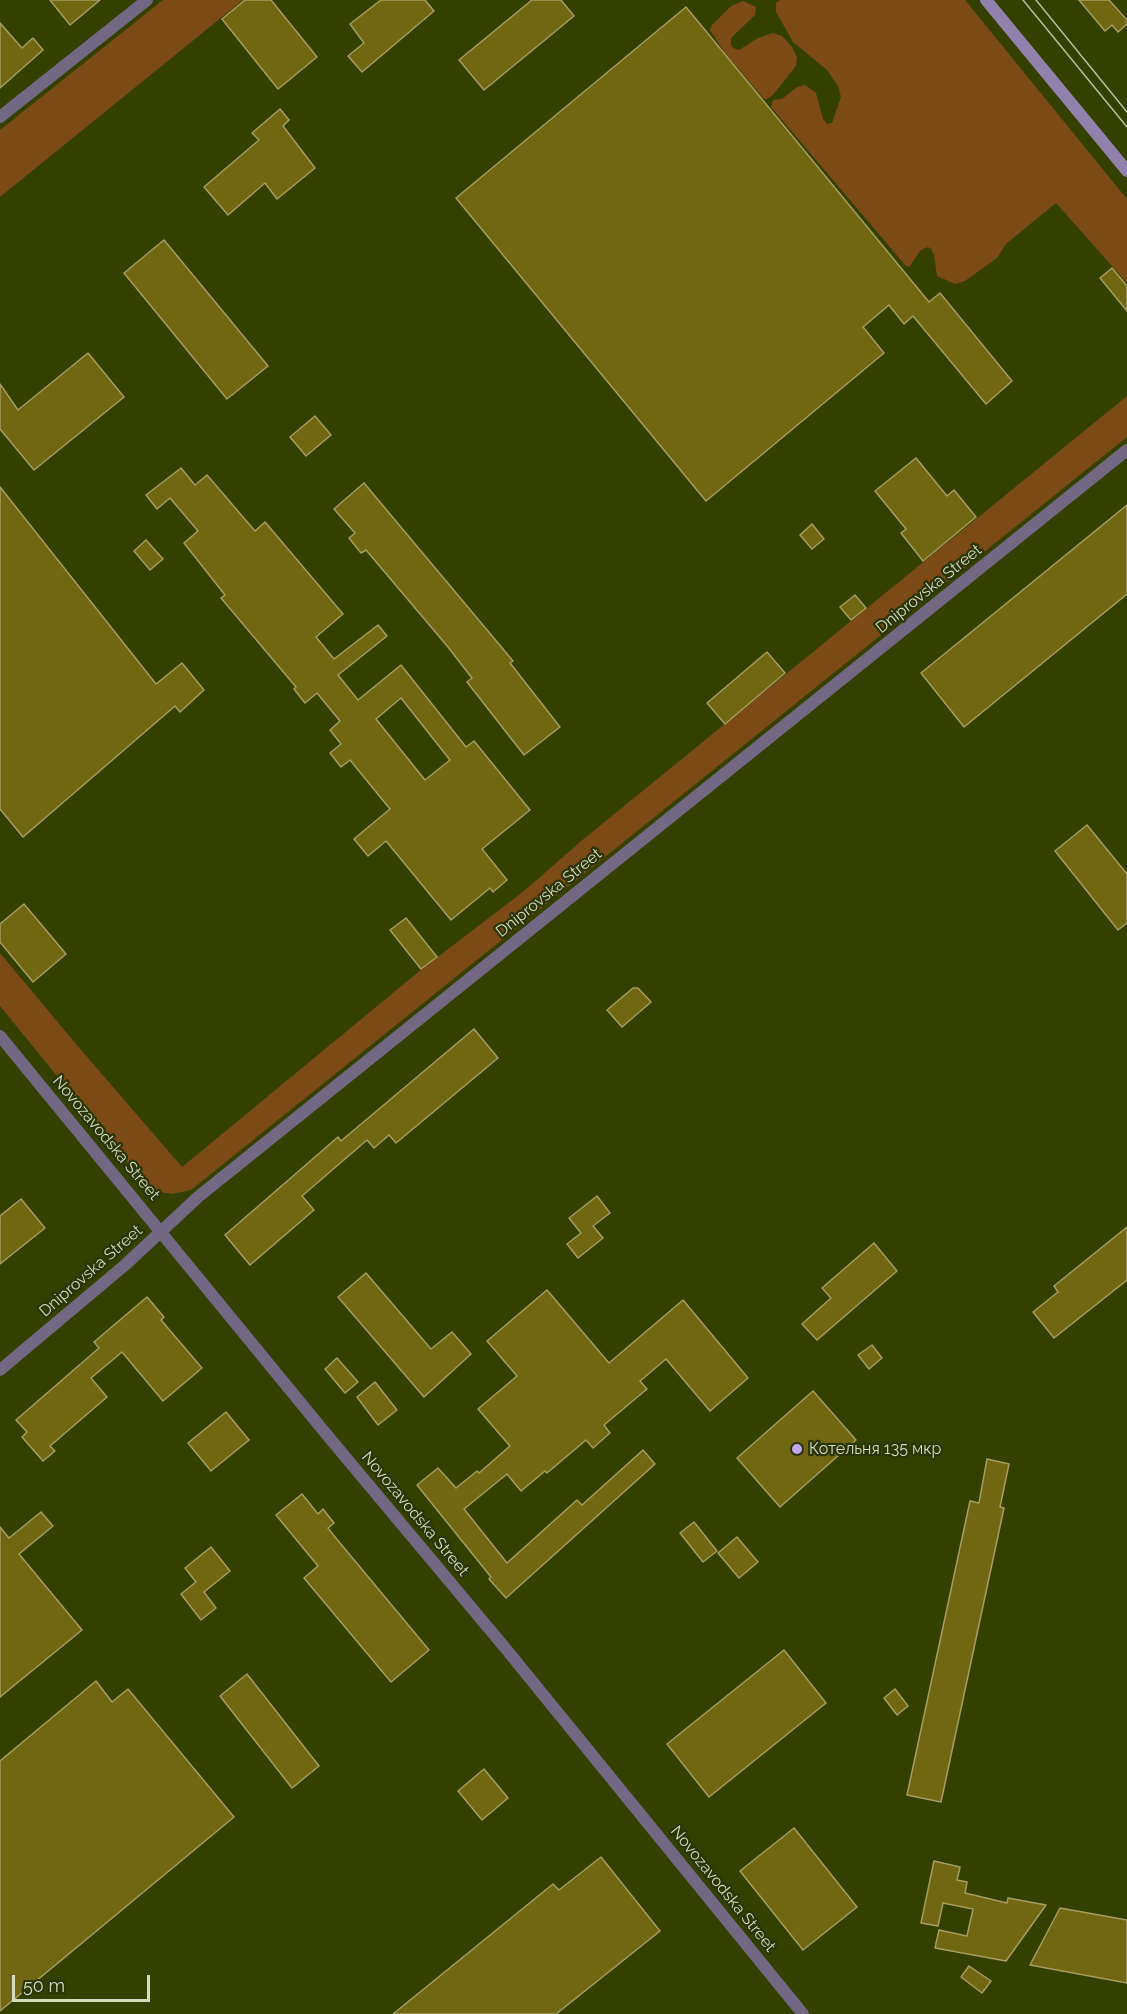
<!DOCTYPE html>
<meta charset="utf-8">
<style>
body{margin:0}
#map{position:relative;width:1127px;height:2014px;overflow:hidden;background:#334000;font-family:Raleway,sans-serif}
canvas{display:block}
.scale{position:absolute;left:12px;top:1975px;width:138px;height:27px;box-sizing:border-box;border:3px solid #d3dcbe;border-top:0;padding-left:8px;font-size:18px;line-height:21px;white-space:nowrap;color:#d3dcbe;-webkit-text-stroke:4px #2a3407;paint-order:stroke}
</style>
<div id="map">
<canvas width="1127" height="2014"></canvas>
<div class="scale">50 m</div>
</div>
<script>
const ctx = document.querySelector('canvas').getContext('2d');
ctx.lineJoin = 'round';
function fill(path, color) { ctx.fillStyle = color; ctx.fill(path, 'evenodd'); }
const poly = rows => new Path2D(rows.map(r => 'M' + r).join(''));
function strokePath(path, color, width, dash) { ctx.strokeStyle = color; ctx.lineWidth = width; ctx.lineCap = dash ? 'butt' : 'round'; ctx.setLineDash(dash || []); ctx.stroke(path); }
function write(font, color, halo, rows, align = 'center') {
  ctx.font = font + ' Raleway,sans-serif'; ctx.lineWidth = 4.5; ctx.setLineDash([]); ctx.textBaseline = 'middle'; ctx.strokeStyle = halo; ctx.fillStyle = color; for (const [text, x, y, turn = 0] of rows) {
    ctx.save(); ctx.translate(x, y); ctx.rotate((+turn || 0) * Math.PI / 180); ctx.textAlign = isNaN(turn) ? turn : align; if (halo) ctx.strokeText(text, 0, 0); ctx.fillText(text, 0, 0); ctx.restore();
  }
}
fill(poly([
 [163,0,243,0,0,197,0,130],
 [780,0,965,0,1127,199,1127,283,1056,203,1006,244,997,258,965,281,955,284,937,276,934,255,931,249,928,247,921,250,909,267,905,265,771,107,773,100,782,99,797,87,805,85,816,93,823,119,827,124,832,123,841,97,838,86,827,70,793,42,776,12,776,3],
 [743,1,756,7,755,15,731,38,731,45,733,48,739,50,758,38,773,33,782,36,792,47,797,57,796,66,772,96,767,99,764,99,725,53,710,30,712,25,731,6],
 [1127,396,1127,437,191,1190,172,1194,155,1191,136,1173,0,1006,0,953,76,1044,182,1167,422,969,524,891,580,842]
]), '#7c4a15');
const building = poly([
 [50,0,100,0,70,25,50,0],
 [245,0,271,0,317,57,278,89,222,19,245,0],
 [381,0,425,0,434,11,362,72,348,56,364,43,350,24,381,0],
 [532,0,561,0,574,16,484,90,459,60,532,0],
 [1079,0,1109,0,1127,20,1127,24,1118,32,1112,25,1105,31,1079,0],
 [686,7,929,302,940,293,1012,381,986,404,913,316,904,324,889,305,863,327,884,353,706,501,456,198,686,7],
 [0,23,22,48,33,38,43,50,0,88,0,23],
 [280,109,289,120,283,126,315,168,277,199,265,183,228,215,204,187,259,140,252,133,280,109],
 [164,240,268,366,227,399,124,273,164,240],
 [1112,268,1127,286,1127,311,1100,278,1112,268],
 [88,353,124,397,34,470,0,429,0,384,18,410,88,353],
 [315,416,331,435,306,456,290,437,315,416],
 [916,458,947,496,954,490,976,517,923,561,901,533,906,529,875,491,916,458],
 [181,468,195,485,207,475,255,531,265,522,343,614,316,637,334,659,378,625,387,636,338,675,358,700,401,665,466,747,474,741,530,810,482,849,507,880,493,892,490,888,451,920,386,841,368,856,354,839,390,809,350,760,341,767,330,753,341,744,330,730,340,721,317,693,305,703,294,689,296,687,221,598,225,595,184,543,198,531,170,498,157,509,146,495,181,468],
 [401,698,450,760,425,780,376,719,401,698],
 [364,483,513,661,510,663,560,727,524,755,467,682,472,678,448,647,366,550,361,553,349,538,355,533,334,509,364,483],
 [0,487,156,684,182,663,204,690,180,712,175,706,23,837,0,809,0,487],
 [1127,505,1127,594,964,727,921,673,1127,505],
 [812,524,824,539,812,549,800,535,812,524],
 [146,540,163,559,150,570,134,551,146,540],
 [855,595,866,608,851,620,840,607,855,595],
 [767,652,785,673,725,724,707,703,767,652],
 [1087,825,1127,874,1127,923,1118,930,1055,851,1087,825],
 [24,904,66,954,33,982,0,942,0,924,24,904],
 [406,918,437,957,421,969,390,930,406,918],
 [633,988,638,988,651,1002,622,1027,607,1010,633,988],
 [474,1029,498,1058,396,1143,389,1135,374,1148,367,1140,302,1196,314,1210,250,1265,225,1235,338,1137,341,1141,474,1029],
 [597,1196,610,1213,593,1226,603,1238,578,1258,567,1244,581,1233,569,1218,597,1196],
 [21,1199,45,1228,0,1264,0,1216,21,1199],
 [1127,1227,1127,1280,1054,1338,1033,1312,1058,1292,1054,1286,1127,1227],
 [874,1243,897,1271,817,1340,802,1324,831,1298,822,1288,874,1243],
 [366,1273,431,1349,452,1332,471,1354,424,1397,338,1297,366,1273],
 [547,1290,609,1363,683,1300,748,1378,710,1411,666,1359,640,1381,647,1389,604,1425,610,1433,593,1448,586,1440,547,1473,545,1471,521,1491,507,1474,464,1509,507,1563,577,1500,582,1505,643,1450,655,1464,506,1598,489,1579,491,1577,417,1485,438,1468,456,1488,477,1471,479,1473,510,1446,478,1409,517,1376,487,1341,547,1290],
 [147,1297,164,1317,161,1320,202,1368,163,1401,122,1352,91,1378,107,1397,50,1446,55,1451,43,1461,22,1437,27,1432,16,1420,99,1348,94,1342,147,1297],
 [872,1345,882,1358,869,1369,858,1355,872,1345],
 [337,1358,358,1382,345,1393,325,1369,337,1358],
 [375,1382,397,1410,378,1425,357,1397,375,1382],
 [813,1391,856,1440,780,1507,737,1458,813,1391],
 [226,1412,249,1440,211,1471,188,1443,226,1412],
 [987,1459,1009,1464,1000,1507,1004,1508,941,1802,907,1795,970,1501,979,1503,987,1459],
 [302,1494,318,1514,323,1509,334,1523,328,1528,335,1537,429,1650,391,1682,304,1578,318,1566,276,1515,302,1494],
 [41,1512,53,1526,19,1554,82,1630,0,1697,0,1527,9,1538,41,1512],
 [694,1522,717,1551,703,1562,680,1533,694,1522],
 [737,1537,758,1562,739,1578,718,1553,737,1537],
 [211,1547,230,1571,204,1592,216,1608,201,1620,181,1594,196,1582,185,1568,211,1547],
 [784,1650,826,1703,709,1797,667,1744,784,1650],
 [247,1674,319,1766,292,1788,220,1696,247,1674],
 [96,1681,112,1702,128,1689,234,1817,0,2011,0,1761,96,1681],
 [895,1689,908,1706,897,1715,884,1698,895,1689],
 [484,1769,508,1798,482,1820,458,1791,484,1769],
 [794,1828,857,1907,803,1950,740,1871,794,1828],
 [601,1857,660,1931,556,2014,393,2014,553,1884,559,1890,601,1857],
 [934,1861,960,1867,957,1880,967,1882,965,1893,1007,1903,1008,1898,1046,1905,1006,1961,935,1948,939,1930,967,1936,973,1909,943,1903,938,1926,921,1923,934,1861],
 [1060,1908,1127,1920,1127,1983,1030,1965,1060,1908],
 [969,1966,991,1981,982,1993,961,1977,969,1966]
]);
fill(building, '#716611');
strokePath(building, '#a69d5f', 1.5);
strokePath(poly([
 [0,117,147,0],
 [0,1370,125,1265,198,1197,1127,450]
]), '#726884', 12);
strokePath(poly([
 [0,1036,327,1435,506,1649,803,2014]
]), '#726884', 12);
strokePath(poly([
 [986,0,1127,171]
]), '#9181ad', 12);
strokePath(poly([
 [1023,0,1127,127],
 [1036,0,1127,112]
]), '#b5bf9b', 1.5);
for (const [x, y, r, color] of [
 [797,1449,6,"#c4a7f1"]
]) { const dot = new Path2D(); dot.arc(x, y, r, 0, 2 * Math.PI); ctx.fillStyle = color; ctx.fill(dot); strokePath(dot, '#2a3407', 2); }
write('16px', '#d3dcbe', '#2a3407', [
 ["Dniprovska Street",929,589,-39],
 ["Dniprovska Street",549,893,-39],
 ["Novozavodska Street",106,1138,50],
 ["Dniprovska Street",91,1271,-41],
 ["Novozavodska Street",415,1514,50],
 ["Novozavodska Street",723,1889,51]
]);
write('16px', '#d3dcbe', '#2a3407', [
 ["Котельня 135 мкр",809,1449]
], 'left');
</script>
